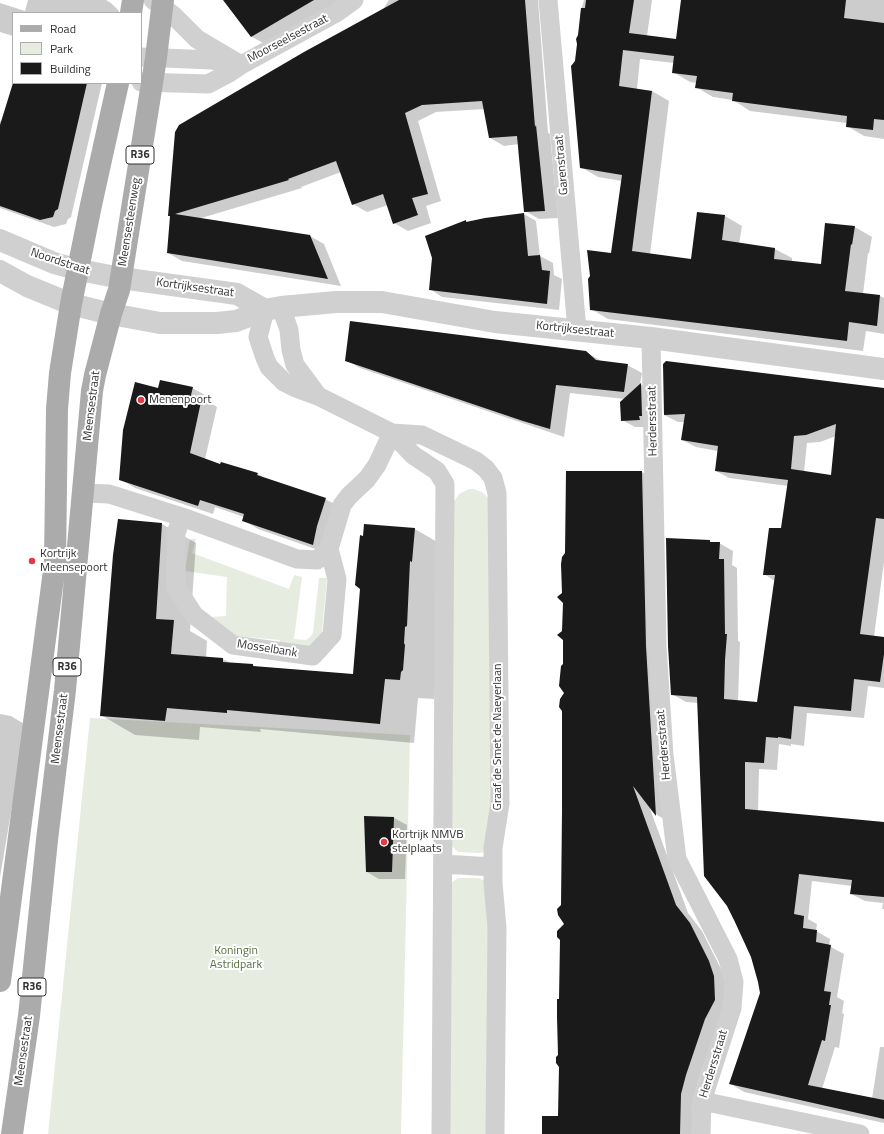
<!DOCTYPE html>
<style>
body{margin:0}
#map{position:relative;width:884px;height:1134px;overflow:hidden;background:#fff;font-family:"Titillium Web",sans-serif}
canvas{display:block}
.legend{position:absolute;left:12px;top:12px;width:130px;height:72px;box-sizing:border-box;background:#fff;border:1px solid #adadad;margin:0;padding:5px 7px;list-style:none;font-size:12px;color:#333}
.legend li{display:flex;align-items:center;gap:8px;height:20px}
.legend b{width:20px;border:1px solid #adadad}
</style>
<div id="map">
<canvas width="884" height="1134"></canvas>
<ul class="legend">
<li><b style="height:5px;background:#ababab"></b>Road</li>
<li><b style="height:11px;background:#e6ecdf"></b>Park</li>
<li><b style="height:11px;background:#1a1a1a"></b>Building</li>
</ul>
</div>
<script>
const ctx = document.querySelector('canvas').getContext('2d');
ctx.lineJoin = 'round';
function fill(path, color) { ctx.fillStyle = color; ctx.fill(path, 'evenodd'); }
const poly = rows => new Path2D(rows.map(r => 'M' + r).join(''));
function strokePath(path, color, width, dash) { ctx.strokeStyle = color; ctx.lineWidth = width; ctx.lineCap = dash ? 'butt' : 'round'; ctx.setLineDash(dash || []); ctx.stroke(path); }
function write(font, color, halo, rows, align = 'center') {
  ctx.font = font + ' "Titillium Web",sans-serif'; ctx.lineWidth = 4; ctx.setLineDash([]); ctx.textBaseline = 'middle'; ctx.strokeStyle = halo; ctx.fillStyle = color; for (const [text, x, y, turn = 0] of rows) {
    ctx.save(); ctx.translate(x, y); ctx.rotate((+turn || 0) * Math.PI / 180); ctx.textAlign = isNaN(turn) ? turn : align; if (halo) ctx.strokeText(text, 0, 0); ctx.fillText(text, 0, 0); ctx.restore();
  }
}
fill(poly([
 [469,489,473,489,482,492,490,500,491,839,484,852,479,853,458,852,452,846,453,503,459,494],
 [190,539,196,539,192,553,289,589,294,575,302,577,294,639,306,640,310,637,313,633,319,578,327,578,322,632,308,649,280,647,280,640,225,635,210,617,226,616,227,577,185,571],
 [90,718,410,735,401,1134,48,1134],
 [458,878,479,878,487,882,490,887,488,1134,447,1134,451,883]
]), '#e6ecdf');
fill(poly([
 [28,0,106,0,111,3,119,11,118,13,13,13,13,36,0,32,0,3,25,11],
 [224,0,341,0,265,44,252,37],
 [389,0,538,0,548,133,550,134,558,218,539,219,525,211,519,144,504,146,490,138,485,109,436,112,418,121,441,201,426,206,431,223,408,231,394,223,388,205,367,212,353,204,341,172,301,187,302,188,198,219,310,236,324,244,341,286,182,261,168,253,171,217,169,216,382,11],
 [584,0,652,0,647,36,677,40,682,0,884,0,884,139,864,136,847,126,847,123,750,111,733,100,713,97,696,87,697,83,690,82,673,72,674,63,640,59,637,89,652,91,669,101,650,254,692,260,725,216,742,226,739,244,775,249,792,258,792,262,822,265,855,227,872,237,869,254,868,253,863,294,880,296,884,298,884,334,866,331,863,351,608,319,591,309,591,276,612,254,622,181,598,177,581,167,575,62,580,27,580,14],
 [14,83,102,83,71,217,68,219,66,224,54,227,0,208,0,121,2,122],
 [524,214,536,221,540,256,553,263,554,275,562,279,559,310,442,297,430,289,466,221,468,222],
 [586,352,601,361,627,365,642,373,640,384,653,392,652,427,635,427,622,420,625,399,570,393,564,437,360,368,346,360],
 [664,365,884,420,884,562,874,636,884,638,884,688,868,686,864,718,807,713,804,746,791,744,791,746,779,744,777,770,759,769,758,811,884,823,884,909,882,909,883,903,865,901,851,894,852,886,812,881,808,919,817,924,816,931,830,939,829,946,844,954,837,997,844,1001,842,1013,844,1014,839,1048,835,1047,822,1089,872,1099,880,1047,884,1047,884,1123,744,1092,731,1084,761,993,699,703,686,702,672,694,709,541,714,543,719,543,733,551,732,565,737,568,738,641,740,642,738,702,758,703,775,581,764,574,782,529,788,486,729,478,716,471,718,451,696,447,682,440,685,422,678,422,664,415],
 [836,436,832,476,804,472,807,443,820,442],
 [192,388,207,396,206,400,217,407,205,459,221,465,221,463,258,474,268,480,325,499,340,507,327,553,258,529,243,520,244,517,215,507,213,514,135,488,120,479,159,389],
 [642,472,654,479,668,821,657,815,649,806,688,913,702,931,721,969,726,984,727,1007,717,1026,698,1082,693,1101,692,1134,543,1134,559,1117,560,1000,565,924,562,905,565,693,563,631,563,594],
 [162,524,196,543,190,631,207,641,206,658,223,659,230,663,253,665,256,667,354,676,415,529,449,549,434,699,418,698,414,743,260,729,261,732,200,727,199,740,135,735,101,715],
 [0,714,11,716,26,725,0,877],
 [365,817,394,818,407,825,405,879,379,879,367,872]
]), '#0003');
fill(poly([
 [223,0,314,0,251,37],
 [399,0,525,0,535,127,536,125,545,211,524,212,517,136,489,138,482,101,422,105,405,113,428,194,412,198,418,215,393,224,383,194,352,205,336,161,288,179,289,180,175,214,310,235,328,279,167,253,170,216,168,216,175,132,179,125,304,52],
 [586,0,634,0,629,33,676,39,681,0,846,0,844,18,884,23,884,120,874,119,873,130,846,127,847,116,732,101,733,93,695,88,697,76,672,73,674,56,623,50,619,86,652,91,632,251,691,259,697,212,725,215,722,240,775,248,774,259,821,264,825,223,855,226,852,245,851,244,845,291,880,295,877,326,849,322,847,341,590,310,588,279,590,276,587,250,611,253,622,175,580,168,571,66,575,61,577,44,576,39,578,35,581,8,585,8],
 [13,83,87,83,58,209,55,211,53,217,40,220,0,206,0,125],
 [524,213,528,256,540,255,542,270,550,271,547,304,429,290,432,258,425,236,466,220,466,222,485,218],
 [350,321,586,351,596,360,628,364,624,392,556,385,550,429,523,421,345,361],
 [666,361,884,388,884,519,876,518,860,634,884,637,884,654,880,682,854,679,851,711,794,706,791,739,778,737,778,738,766,737,764,763,745,762,745,809,884,822,884,897,850,894,852,880,799,874,794,914,804,916,803,928,817,930,816,942,831,945,824,991,831,992,829,1005,831,1005,825,1041,822,1040,808,1085,884,1100,884,1119,729,1084,760,993,758,982,751,957,734,920,727,906,704,876,697,697,671,695,668,646,666,538,710,540,710,542,720,542,719,559,724,559,725,634,727,634,725,660,724,699,757,702,775,575,763,575,769,528,781,528,788,480,715,471,718,446,681,440,685,414,664,415,663,364],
 [836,424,831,475,791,469,794,436,806,435],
 [160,380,193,387,191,395,202,397,190,453,220,464,221,462,258,473,257,475,326,498,317,526,313,545,242,521,244,514,200,500,198,506,119,480,123,430,135,382,158,388],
 [641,383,642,416,639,416,640,420,621,421,620,402],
 [566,471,642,471,646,646,656,816,633,786,676,905,690,923,709,961,714,976,715,1000,705,1019,686,1075,681,1094,680,1134,542,1134,542,1116,558,1116,559,1067,556,1063,556,1057,558,1055,557,1017,557,999,559,999,560,940,557,937,557,931,564,924,558,915,557,909,561,905,562,812,562,711,559,707,560,699,564,693,559,686,561,666,563,664,563,640,557,635,562,631,563,603,557,597,562,593,561,564,562,557,565,553],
 [118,519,162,523,156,619,174,620,171,654,223,658,223,662,253,664,253,666,353,674,360,589,355,585,360,535,363,536,364,524,415,528,412,562,410,561,407,626,405,627,404,643,405,645,403,670,401,672,400,680,385,679,380,724,227,710,227,713,167,708,165,721,100,716,113,555],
 [364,816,394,817,392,872,366,872]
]), '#1a1a1a');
strokePath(poly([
 [153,0,173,15,197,39,241,65],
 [548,0,577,330],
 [141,57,212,60,231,63],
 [141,82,208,84,229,73,241,65,336,13,354,0],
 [281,307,289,330,291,350,295,365,318,396],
 [265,310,258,337,265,358,269,367,284,382,296,388,318,396,392,433,413,455,437,471,445,484,441,1134],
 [651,338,657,646,664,755,677,859,728,959,734,982,732,1008,702,1101,701,1134],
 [392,433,422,435,476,461,486,469,493,478,497,493,500,803,493,848,493,883,497,928,495,1134],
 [83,493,109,494,182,517,297,559,317,560,329,549,342,505,349,496,367,479,377,465,392,433],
 [182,517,176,533,176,587,194,615,233,645,313,656,332,635,337,579,329,549],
 [443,864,493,867],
 [702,1101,860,1134]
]), '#d0d0d0', 19);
strokePath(poly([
 [0,240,54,263,79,270,121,278,237,294,265,310],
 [0,271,27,286,71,304,111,314,160,323,217,323,236,321,265,310,281,307,336,302,382,302,495,322,651,338,884,369]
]), '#d0d0d0', 22);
strokePath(poly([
 [131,13,133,0],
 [0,981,55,563,57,409,60,373,71,304,91,205,118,83],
 [12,1134,29,1016,47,840,65,690,92,391,95,375,111,314,119,290,156,58,163,0]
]), '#ababab', 22);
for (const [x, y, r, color] of [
 [141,400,4,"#e63946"],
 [32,561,4,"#e63946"],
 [384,842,4,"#e63946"]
]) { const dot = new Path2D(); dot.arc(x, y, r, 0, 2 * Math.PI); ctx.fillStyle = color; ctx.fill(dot); strokePath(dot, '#fff', 1.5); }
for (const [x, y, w] of [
 [140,155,28],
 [67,667,28],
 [32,987,28]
]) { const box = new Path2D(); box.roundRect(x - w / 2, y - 9, w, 18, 3); ctx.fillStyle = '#fff'; ctx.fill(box); strokePath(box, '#333', 1); }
write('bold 11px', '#333', null, [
 ["R36",140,155],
 ["R36",67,667],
 ["R36",32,987]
]);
write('12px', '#333', '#fff', [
 ["Moorseelsestraat",288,39,-28],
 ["Garenstraat",562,165,-95],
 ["Meensesteenweg",130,222,-81],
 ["Noordstraat",60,262,18],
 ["Kortrijksestraat",195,288,8],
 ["Kortrijksestraat",575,330,6],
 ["Meensestraat",92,406,-83],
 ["Herdersstraat",653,421,-91],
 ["Mosselbank",267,649,9],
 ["Meensestraat",60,729,-83],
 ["Graaf de Smet de Naeyerlaan",498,737,-90],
 ["Herdersstraat",664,745,-95],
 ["Meensestraat",24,1051,-82],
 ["Herdersstraat",714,1064,-73]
]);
write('12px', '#333', '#fff', [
 ["Menenpoort",149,400],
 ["Kortrijk",40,554],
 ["Meensepoort",40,568],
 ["Kortrijk NMVB",392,835],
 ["stelplaats",392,849]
], 'left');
write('12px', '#56703f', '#fff', [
 ["Koningin",236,951],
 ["Astridpark",236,965]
]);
</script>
